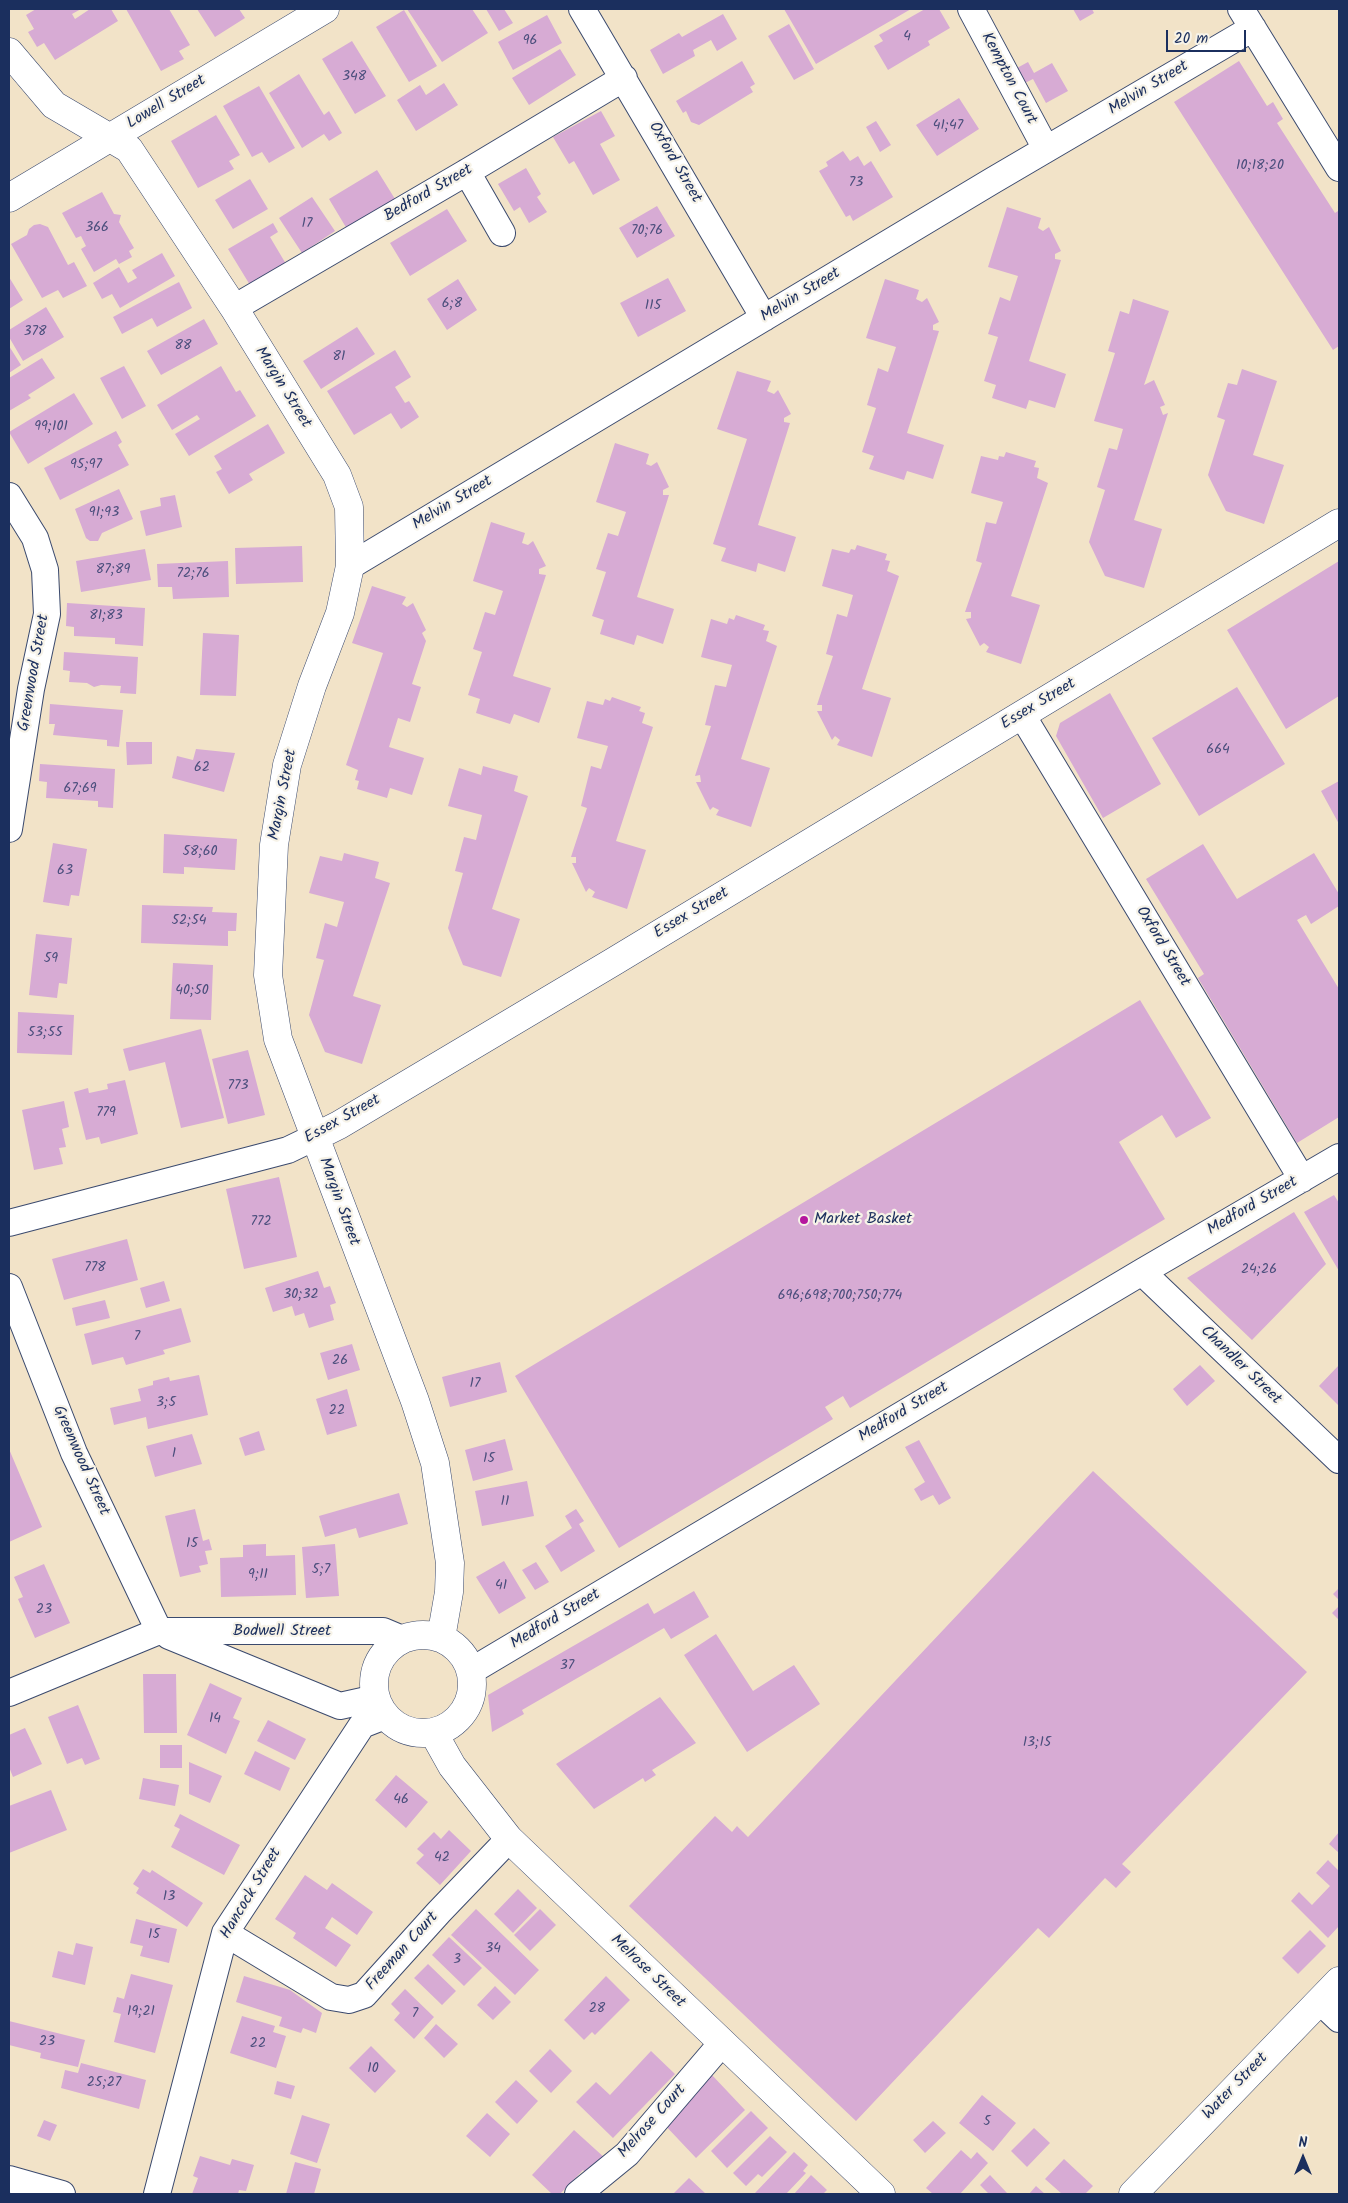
<!DOCTYPE html>
<style>
body{margin:0}
#map{position:relative;width:1348px;height:2203px;overflow:hidden;background:#f2e3c8;font-family:Kalam,sans-serif}
canvas{display:block}
.frame{position:absolute;inset:0;border:10px solid #1b2f5e;pointer-events:none}
.north{position:absolute;left:1278px;top:2133px;width:50px;height:50px;-webkit-text-stroke:4px #f7f3e8;paint-order:stroke;rotate:0deg;font-size:14px;font-weight:700;line-height:20px;text-align:center;color:#1b2f5e}
.north::after{content:'';display:block;margin:auto;width:18px;height:22px;background:#1b2f5e;clip-path:polygon(50% 0,100% 100%,50% 72%,0 100%)}
.scale{position:absolute;left:1166px;top:30px;width:80px;height:22px;box-sizing:border-box;border:2px solid #1b2f5e;border-top:0;padding-left:6px;font-size:15px;line-height:18px;white-space:nowrap;color:#1b2f5e;-webkit-text-stroke:4px #f7f3e8;paint-order:stroke}
</style>
<div id="map">
<canvas width="1348" height="2203"></canvas>
<div class="frame"></div>
<div class="north">N</div>
<div class="scale">20 m</div>
</div>
<script>
const ctx = document.querySelector('canvas').getContext('2d');
ctx.lineJoin = 'round';
function fill(path, color) { ctx.fillStyle = color; ctx.fill(path, 'evenodd'); }
const poly = rows => new Path2D(rows.map(r => 'M' + r).join(''));
function strokePath(path, color, width, dash) { ctx.strokeStyle = color; ctx.lineWidth = width; ctx.lineCap = dash ? 'butt' : 'round'; ctx.setLineDash(dash || []); ctx.stroke(path); }
function write(font, color, halo, rows, align = 'center') {
  ctx.font = font + ' Kalam,sans-serif'; ctx.lineWidth = 4.5; ctx.setLineDash([]); ctx.textBaseline = 'middle'; ctx.strokeStyle = halo; ctx.fillStyle = color; for (const [text, x, y, turn = 0] of rows) {
    ctx.save(); ctx.translate(x, y); ctx.rotate((+turn || 0) * Math.PI / 180); ctx.textAlign = isNaN(turn) ? turn : align; if (halo) ctx.strokeText(text, 0, 0); ctx.fillText(text, 0, 0); ctx.restore();
  }
}
fill(poly([
 [36,9,81,9,72,14,75,19,90,9,111,9,118,21,55,60,44,43,37,47,28,32,34,29,26,15],
 [126,9,169,9,190,45,179,51,184,59,161,71],
 [197,9,239,9,245,18,215,37],
 [407,9,472,9,488,33,442,62],
 [486,9,504,9,513,23,499,31],
 [784,9,911,9,816,64],
 [925,9,939,9,950,28,928,41,930,45,888,70,874,46,883,41,879,35],
 [1073,9,1092,9,1094,13,1080,21],
 [404,10,437,66,409,82,376,27],
 [723,14,737,39,717,51,711,40,693,50,695,56,663,74,650,50,679,33,682,37],
 [547,15,562,43,513,70,498,42],
 [789,24,814,69,794,80,768,36],
 [352,41,386,96,355,114,322,59],
 [560,49,576,75,529,105,512,78],
 [742,61,755,84,750,87,753,92,699,125,691,122,686,111,683,113,676,101],
 [1239,61,1267,106,1273,102,1283,119,1277,123,1335,213,1338,211,1339,213,1339,346,1333,350,1174,102],
 [1028,62,1034,73,1052,63,1068,91,1046,103,1033,79,1025,83,1017,68],
 [299,74,324,115,329,111,342,133,329,141,324,134,302,148,269,93],
 [444,83,458,105,416,131,397,100,420,85,426,95],
 [259,86,295,148,269,163,262,152,252,157,223,106],
 [959,98,979,129,937,156,916,125],
 [601,111,615,136,600,144,620,180,593,195,574,161,569,164,553,137],
 [216,115,240,155,229,161,234,169,198,188,171,141],
 [876,121,891,145,880,152,866,127],
 [843,151,850,161,858,156,864,166,871,161,893,197,853,221,850,215,846,217,819,171,828,166,826,162],
 [526,168,541,194,537,197,547,212,529,223,520,207,514,211,498,184],
 [377,170,395,199,347,229,329,199],
 [250,179,268,209,233,229,215,200],
 [102,192,114,214,121,215,119,222,134,248,129,251,132,257,119,264,116,259,94,272,81,249,86,246,81,236,76,238,62,213],
 [312,197,335,231,302,253,279,218],
 [657,206,675,236,637,258,619,228],
 [1007,207,1041,218,1038,228,1043,231,1049,227,1061,251,1055,254,1055,259,1061,260,1029,361,1066,374,1055,408,1029,400,1026,409,992,398,996,385,984,381,998,337,988,334,1000,297,1010,301,1018,276,988,267],
 [447,209,467,241,410,276,390,243],
 [273,223,278,232,270,237,286,264,250,285,228,249],
 [40,224,48,227,68,265,74,262,87,286,63,298,58,290,42,298,11,244,27,235,29,229,34,225],
 [162,253,175,276,120,308,112,294,102,299,93,283,119,267,128,283,137,278,132,270],
 [9,277,23,300,9,309],
 [668,278,686,311,638,337,620,303],
 [458,279,477,310,447,330,427,299],
 [885,279,919,290,916,299,922,302,927,298,939,322,933,325,933,330,939,331,907,433,944,445,933,479,907,471,904,480,869,469,874,456,862,452,876,408,867,405,878,368,888,372,896,347,866,338],
 [179,282,192,308,157,327,152,318,122,334,113,317],
 [1133,299,1169,311,1144,385,1154,380,1165,405,1160,407,1163,415,1168,413,1134,520,1162,529,1144,588,1105,576,1089,542,1105,490,1097,487,1109,448,1117,450,1123,429,1094,421,1115,353,1108,351,1120,311,1129,314],
 [46,307,64,337,23,361,9,337,9,330],
 [204,319,218,344,161,375,147,351],
 [357,327,375,354,321,389,303,361],
 [9,346,21,365,9,373],
 [395,350,411,377,395,387,405,403,409,401,419,417,401,429,391,413,354,435,327,391],
 [42,358,55,378,28,395,31,398,9,411,9,378],
 [124,366,146,406,122,419,100,378],
 [221,366,236,392,240,390,256,416,189,456,175,434,200,419,197,415,172,430,157,405],
 [1242,369,1277,381,1253,455,1284,465,1264,524,1226,511,1208,475,1225,420,1217,417,1228,383,1237,385],
 [737,371,771,381,767,391,774,394,778,390,791,414,784,418,784,422,790,423,758,525,796,537,785,572,758,563,756,572,721,561,726,548,713,544,747,439,717,429],
 [74,393,93,424,28,464,9,432],
 [268,424,285,453,249,474,253,480,229,494,216,472,222,469,214,456],
 [116,431,122,442,118,445,129,465,60,500,44,468],
 [615,443,649,454,646,464,651,466,657,462,669,487,663,490,663,495,669,495,637,597,674,609,663,644,637,635,634,645,600,634,604,620,592,616,606,572,596,569,608,533,618,536,626,512,596,502],
 [1006,452,1036,461,1034,467,1039,468,1037,478,1048,483,1011,596,1040,605,1021,664,986,652,989,647,984,643,980,646,966,619,971,618,971,612,965,612,982,563,976,561,986,522,996,524,1003,502,971,493,981,456,998,460,999,456,1004,457],
 [119,489,133,519,102,533,98,541,90,541,86,538,75,509],
 [175,495,182,527,146,536,140,511,161,506,160,498],
 [491,522,525,533,522,543,528,545,533,541,546,566,539,569,539,574,546,575,513,676,551,688,539,723,514,714,510,724,476,713,480,699,468,695,482,652,473,649,485,612,495,615,503,591,473,581],
 [857,545,887,554,885,560,890,561,887,571,899,576,862,689,891,698,872,757,837,745,840,740,835,736,832,740,817,711,822,711,822,705,817,705,833,656,826,654,837,614,847,617,853,595,822,586,832,549,849,553,851,549,855,550],
 [302,546,303,582,236,584,235,548],
 [145,549,151,580,81,592,76,561],
 [228,561,229,597,173,599,172,587,158,587,157,564],
 [1339,561,1339,696,1286,729,1227,630],
 [372,586,406,597,402,604,407,607,413,603,426,630,422,633,426,641,412,684,421,687,410,722,398,718,389,747,424,758,412,795,390,788,387,798,357,789,359,781,355,780,358,770,346,765,383,653,352,643],
 [67,603,145,608,143,646,115,644,115,638,74,636,74,627,66,626],
 [736,615,765,625,763,630,769,631,766,641,777,646,741,759,770,768,751,827,716,815,719,810,713,807,710,810,696,782,701,782,700,775,695,776,711,726,705,725,715,685,726,687,732,665,701,657,711,619,727,624,729,618,734,620],
 [203,633,239,635,236,696,200,695],
 [64,652,138,657,136,694,120,693,121,686,101,685,94,687,87,683,69,682,70,671,63,670],
 [1237,687,1285,764,1199,816,1152,738],
 [1110,693,1161,784,1103,818,1056,736,1060,723],
 [612,697,641,707,639,711,645,713,642,723,653,727,616,841,646,850,627,909,592,897,595,892,589,888,586,892,572,863,576,863,576,857,571,857,587,808,581,806,591,766,601,769,608,746,577,738,587,701,603,705,605,699,610,701],
 [50,704,123,710,119,747,107,746,107,740,53,735,55,724,49,724],
 [126,742,152,742,152,764,127,765],
 [196,749,235,753,224,792,172,778,177,756,193,760],
 [40,764,115,769,113,808,98,807,98,801,46,798,47,782,39,781],
 [483,766,518,776,514,791,528,796,492,909,520,919,501,977,463,965,448,928,463,873,455,871,464,837,476,840,482,815,448,806,459,768,481,775],
 [1339,781,1339,824,1321,791],
 [164,834,237,839,235,870,184,867,184,874,163,873],
 [53,843,87,849,79,896,71,895,69,906,43,902],
 [1203,844,1237,899,1314,853,1339,894,1339,906,1311,924,1306,915,1297,920,1339,989,1339,1117,1297,1143,1198,978,1204,974,1146,879],
 [344,853,379,862,375,878,390,883,353,996,381,1005,362,1064,325,1052,309,1015,324,960,316,958,325,923,337,927,344,902,309,893,320,856,342,861],
 [142,905,213,907,212,912,237,913,236,931,228,931,228,946,141,943],
 [36,934,72,938,67,984,59,983,57,998,29,995],
 [173,963,213,965,211,1020,170,1019],
 [1140,1000,1211,1118,1176,1138,1162,1115,1119,1142,1165,1219,850,1408,843,1396,825,1407,833,1419,619,1548,515,1376],
 [18,1012,74,1015,72,1055,17,1053],
 [201,1029,224,1118,181,1128,165,1062,129,1071,123,1049],
 [248,1050,265,1115,228,1124,212,1059],
 [125,1080,138,1134,101,1144,99,1137,86,1140,74,1092,88,1088,89,1093,108,1089,107,1084],
 [64,1101,69,1127,62,1129,66,1147,59,1148,63,1164,34,1170,22,1110],
 [279,1177,297,1257,244,1269,226,1189],
 [1334,1195,1339,1203,1339,1271,1304,1212],
 [1294,1212,1326,1264,1252,1340,1187,1278],
 [127,1239,138,1280,64,1300,52,1259],
 [318,1271,324,1288,330,1286,336,1303,330,1305,334,1320,309,1328,304,1313,295,1316,292,1306,273,1312,265,1288],
 [164,1281,170,1301,146,1308,140,1288],
 [105,1300,110,1318,76,1326,72,1308],
 [181,1308,191,1342,163,1350,165,1354,126,1365,123,1357,92,1365,84,1334],
 [352,1344,360,1370,328,1380,320,1353],
 [500,1362,507,1392,450,1407,442,1377],
 [1200,1365,1215,1381,1187,1406,1173,1389],
 [1339,1365,1339,1406,1319,1386],
 [199,1375,208,1415,148,1429,146,1417,114,1425,110,1408,141,1401,138,1389,153,1385,153,1381,169,1377,170,1381],
 [347,1389,357,1426,327,1435,316,1399],
 [259,1431,265,1450,245,1456,239,1438],
 [192,1434,202,1464,155,1477,146,1446],
 [505,1439,513,1470,473,1481,465,1450],
 [919,1440,951,1498,939,1505,933,1495,921,1501,914,1489,925,1482,905,1447],
 [9,1449,42,1527,9,1542],
 [1093,1471,1307,1672,1122,1864,1131,1872,1116,1888,1105,1878,1049,1938,1038,1928,856,2121,629,1906,715,1816,732,1832,737,1826,748,1837],
 [527,1481,534,1516,482,1526,475,1491],
 [399,1493,408,1524,359,1538,356,1528,325,1537,319,1516],
 [195,1509,203,1541,209,1539,212,1550,205,1551,208,1564,199,1566,201,1572,180,1577,165,1516],
 [576,1509,584,1521,579,1524,595,1551,561,1572,545,1546,572,1528,565,1516],
 [266,1544,266,1556,295,1555,296,1595,221,1597,220,1558,243,1557,243,1545],
 [335,1544,339,1596,306,1598,302,1547],
 [504,1561,526,1598,499,1614,476,1577],
 [536,1562,549,1582,535,1590,522,1570],
 [44,1564,70,1623,35,1638,18,1599,23,1597,14,1577],
 [1339,1588,1339,1600,1333,1594],
 [694,1591,709,1617,671,1639,664,1628,522,1710,524,1714,492,1732,488,1695,648,1603,654,1614],
 [1339,1606,1339,1620,1332,1613],
 [716,1634,753,1691,794,1665,820,1704,747,1752,684,1655],
 [143,1674,176,1674,177,1733,144,1733],
 [210,1683,242,1698,233,1718,240,1721,226,1754,187,1735],
 [660,1697,696,1743,652,1770,656,1775,645,1782,643,1778,594,1809,556,1764],
 [78,1705,100,1759,85,1765,82,1758,67,1764,48,1717],
 [268,1720,306,1739,295,1760,257,1741],
 [25,1728,42,1764,13,1777,9,1767,9,1735],
 [160,1745,182,1745,182,1768,160,1768],
 [255,1751,290,1768,280,1791,244,1774],
 [189,1762,222,1776,210,1803,189,1794],
 [396,1775,428,1802,406,1828,375,1800],
 [143,1778,179,1785,175,1806,139,1799],
 [51,1790,67,1830,9,1853,9,1806],
 [180,1814,240,1845,224,1875,171,1847,180,1829,174,1826],
 [449,1830,471,1851,440,1885,416,1863,424,1855,417,1849,434,1832,441,1839],
 [1339,1832,1339,1853,1329,1844],
 [1328,1860,1339,1871,1339,1926,1328,1938,1291,1901,1299,1892,1312,1905,1330,1886,1316,1873],
 [143,1869,150,1873,152,1870,203,1903,187,1927,136,1893,139,1888,133,1884],
 [305,1875,327,1890,332,1883,373,1912,357,1935,332,1917,325,1928,351,1945,336,1967,293,1938,296,1933,275,1919],
 [518,1889,537,1908,513,1933,494,1914],
 [476,1909,539,1970,515,1995,451,1935],
 [540,1909,556,1925,530,1951,514,1935],
 [136,1919,177,1929,169,1963,140,1956,143,1946,130,1943],
 [1310,1930,1326,1946,1298,1974,1282,1958],
 [449,1937,482,1968,464,1986,432,1955],
 [76,1943,93,1947,85,1985,52,1977,58,1951,73,1955],
 [428,1964,456,1991,442,2005,414,1978],
 [131,1974,173,1985,155,2053,114,2042,121,2014,113,2012,117,1997,124,1999],
 [244,1976,290,1990,322,2013,316,2033,303,2028,301,2033,279,2026,282,2017,236,2002],
 [606,1976,630,2000,595,2035,592,2032,584,2040,564,2020],
 [495,1986,511,2002,493,2020,477,2005],
 [405,1989,434,2017,414,2039,394,2020,400,2013,391,2004],
 [242,2016,275,2026,273,2032,286,2036,276,2068,230,2053],
 [9,2021,85,2040,78,2067,40,2058,41,2053,9,2045],
 [436,2024,458,2044,444,2058,424,2038],
 [371,2046,396,2071,375,2093,349,2068],
 [550,2049,572,2071,551,2093,529,2071],
 [651,2051,675,2074,613,2138,576,2102,596,2082,610,2095],
 [81,2063,146,2080,139,2109,61,2088,65,2070,78,2073],
 [711,2074,745,2110,696,2158,662,2122],
 [516,2080,538,2101,517,2124,495,2102],
 [277,2081,295,2086,291,2099,274,2094],
 [982,2095,1016,2123,993,2151,959,2123],
 [751,2111,768,2128,727,2168,711,2151],
 [487,2113,510,2134,490,2157,466,2136],
 [302,2115,330,2124,317,2163,290,2154],
 [44,2120,57,2125,50,2141,37,2136],
 [933,2121,946,2133,925,2153,913,2140],
 [1034,2128,1050,2143,1027,2167,1011,2151],
 [574,2130,606,2159,589,2176,583,2170,560,2194,552,2194,532,2175],
 [770,2136,787,2152,762,2177,758,2174,746,2186,733,2173],
 [961,2150,971,2159,977,2152,988,2163,960,2194,933,2194,926,2188],
 [794,2152,808,2165,803,2171,806,2173,786,2194,778,2193,756,2194,755,2193],
 [200,2156,230,2165,232,2159,254,2165,246,2191,239,2190,238,2194,192,2194,198,2178,193,2176],
 [1064,2159,1093,2186,1085,2194,1062,2194,1045,2179],
 [295,2162,321,2169,314,2194,286,2194],
 [811,2175,827,2190,823,2194,794,2194],
 [990,2175,1007,2193,1006,2194,989,2194,980,2185],
 [689,2178,706,2194,673,2194],
 [1036,2186,1045,2194,1029,2194]
]), '#d7abd4');
const street = poly([
 [582,9,764,318],
 [971,9,1046,149],
 [1241,9,1339,168],
 [467,172,502,233],
 [234,308,467,172,624,78],
 [9,496,35,538,45,570,47,614,31,689,9,829],
 [350,566,992,181,1253,28],
 [1022,715,1302,1179],
 [9,1223,288,1150,315,1137],
 [1142,1272,1339,1460],
 [9,1287,74,1453,159,1631],
 [169,1636,340,1706,376,1698],
 [471,1671,1142,1272,1339,1157],
 [9,1693,159,1631,383,1631,402,1639],
 [225,1933,331,1997,349,2000,364,1995,439,1912,509,1839],
 [1320,2001,1339,2019],
 [9,2179,62,2194],
 [157,2194,225,1933,362,1725,385,1716],
 [578,2194,627,2154,722,2043]
]);
const secondary = poly([
 [9,52,54,105,129,149,234,308,337,475,349,507,350,566,340,613,312,686,287,765,274,845,268,975,278,1039,415,1401,435,1463,450,1563,449,1592,441,1638],
 [9,198,325,9],
 [315,1137,339,1125,613,962,1339,523],
 '374 1684a49 49 0 1 1 98 0a49 49 0 1 1-98 0Z',
 [433,1732,452,1766,509,1839,881,2194],
 [1133,2194,1339,1981]
]);
strokePath(street, '#3b4a6e', 28);
strokePath(secondary, '#3b4a6e', 29);
strokePath(street, '#fff', 26);
strokePath(secondary, '#fff', 28);
for (const [x, y, r, color] of [
 [804,1220,5,"#b5179e"]
]) { const dot = new Path2D(); dot.arc(x, y, r, 0, 2 * Math.PI); ctx.fillStyle = color; ctx.fill(dot); strokePath(dot, '#f7f3e8', 2); }
write('14px', '#4a4e7c', null, [
 ["4",907,38],
 ["96",530,42],
 ["348",354,78],
 ["41;47",948,127],
 ["10;18;20",1260,167],
 ["73",856,184],
 ["17",307,225],
 ["366",97,229],
 ["70;76",647,232],
 ["6;8",452,305],
 ["115",653,307],
 ["378",35,333],
 ["88",183,347],
 ["81",339,358],
 ["99;101",51,428],
 ["95;97",86,466],
 ["91;93",104,514],
 ["87;89",113,571],
 ["72;76",193,575],
 ["81;83",106,617],
 ["664",1218,751],
 ["62",202,769],
 ["67;69",80,790],
 ["58;60",200,853],
 ["63",65,872],
 ["52;54",189,922],
 ["59",51,960],
 ["40;50",192,992],
 ["53;55",45,1034],
 ["773",238,1087],
 ["779",106,1114],
 ["772",261,1223],
 ["778",95,1269],
 ["24;26",1259,1271],
 ["30;32",301,1296],
 ["696;698;700;750;774",840,1297],
 ["7",137,1338],
 ["26",340,1362],
 ["17",475,1385],
 ["3;5",166,1404],
 ["22",337,1412],
 ["1",174,1455],
 ["15",489,1460],
 ["11",505,1503],
 ["15",192,1545],
 ["5;7",321,1571],
 ["9;11",258,1576],
 ["41",501,1587],
 ["23",44,1611],
 ["37",567,1667],
 ["14",215,1720],
 ["13;15",1037,1744],
 ["46",401,1801],
 ["42",442,1859],
 ["13",169,1898],
 ["15",154,1936],
 ["34",493,1950],
 ["3",457,1961],
 ["28",597,2010],
 ["19;21",141,2013],
 ["7",415,2015],
 ["23",47,2043],
 ["22",258,2045],
 ["10",373,2070],
 ["25;27",104,2084],
 ["5",987,2123]
]);
write('16px', '#1b2f5e', '#f7f3e8', [
 ["Kempton Court",1008,79,62],
 ["Melvin Street",1149,89,-31],
 ["Lowell Street",167,103,-31],
 ["Oxford Street",674,163,60],
 ["Bedford Street",429,194,-30],
 ["Melvin Street",801,296,-31],
 ["Margin Street",282,388,58],
 ["Melvin Street",453,504,-31],
 ["Greenwood Street",35,673,-80],
 ["Essex Street",1039,705,-31],
 ["Margin Street",284,795,-79],
 ["Essex Street",692,914,-31],
 ["Oxford Street",1162,947,59],
 ["Essex Street",343,1120,-29],
 ["Margin Street",338,1202,70],
 ["Medford Street",1253,1207,-30],
 ["Chandler Street",1240,1366,44],
 ["Medford Street",904,1413,-31],
 ["Greenwood Street",80,1461,66],
 ["Medford Street",556,1620,-31],
 ["Bodwell Street",282,1632],
 ["Hancock Street",252,1894,-59],
 ["Freeman Court",403,1952,-48],
 ["Melrose Street",647,1972,44],
 ["Water Street",1236,2087,-46],
 ["Melrose Court",653,2122,-48]
]);
write('16px', '#1b2f5e', '#f7f3e8', [
 ["Market Basket",814,1220]
], 'left');
</script>
